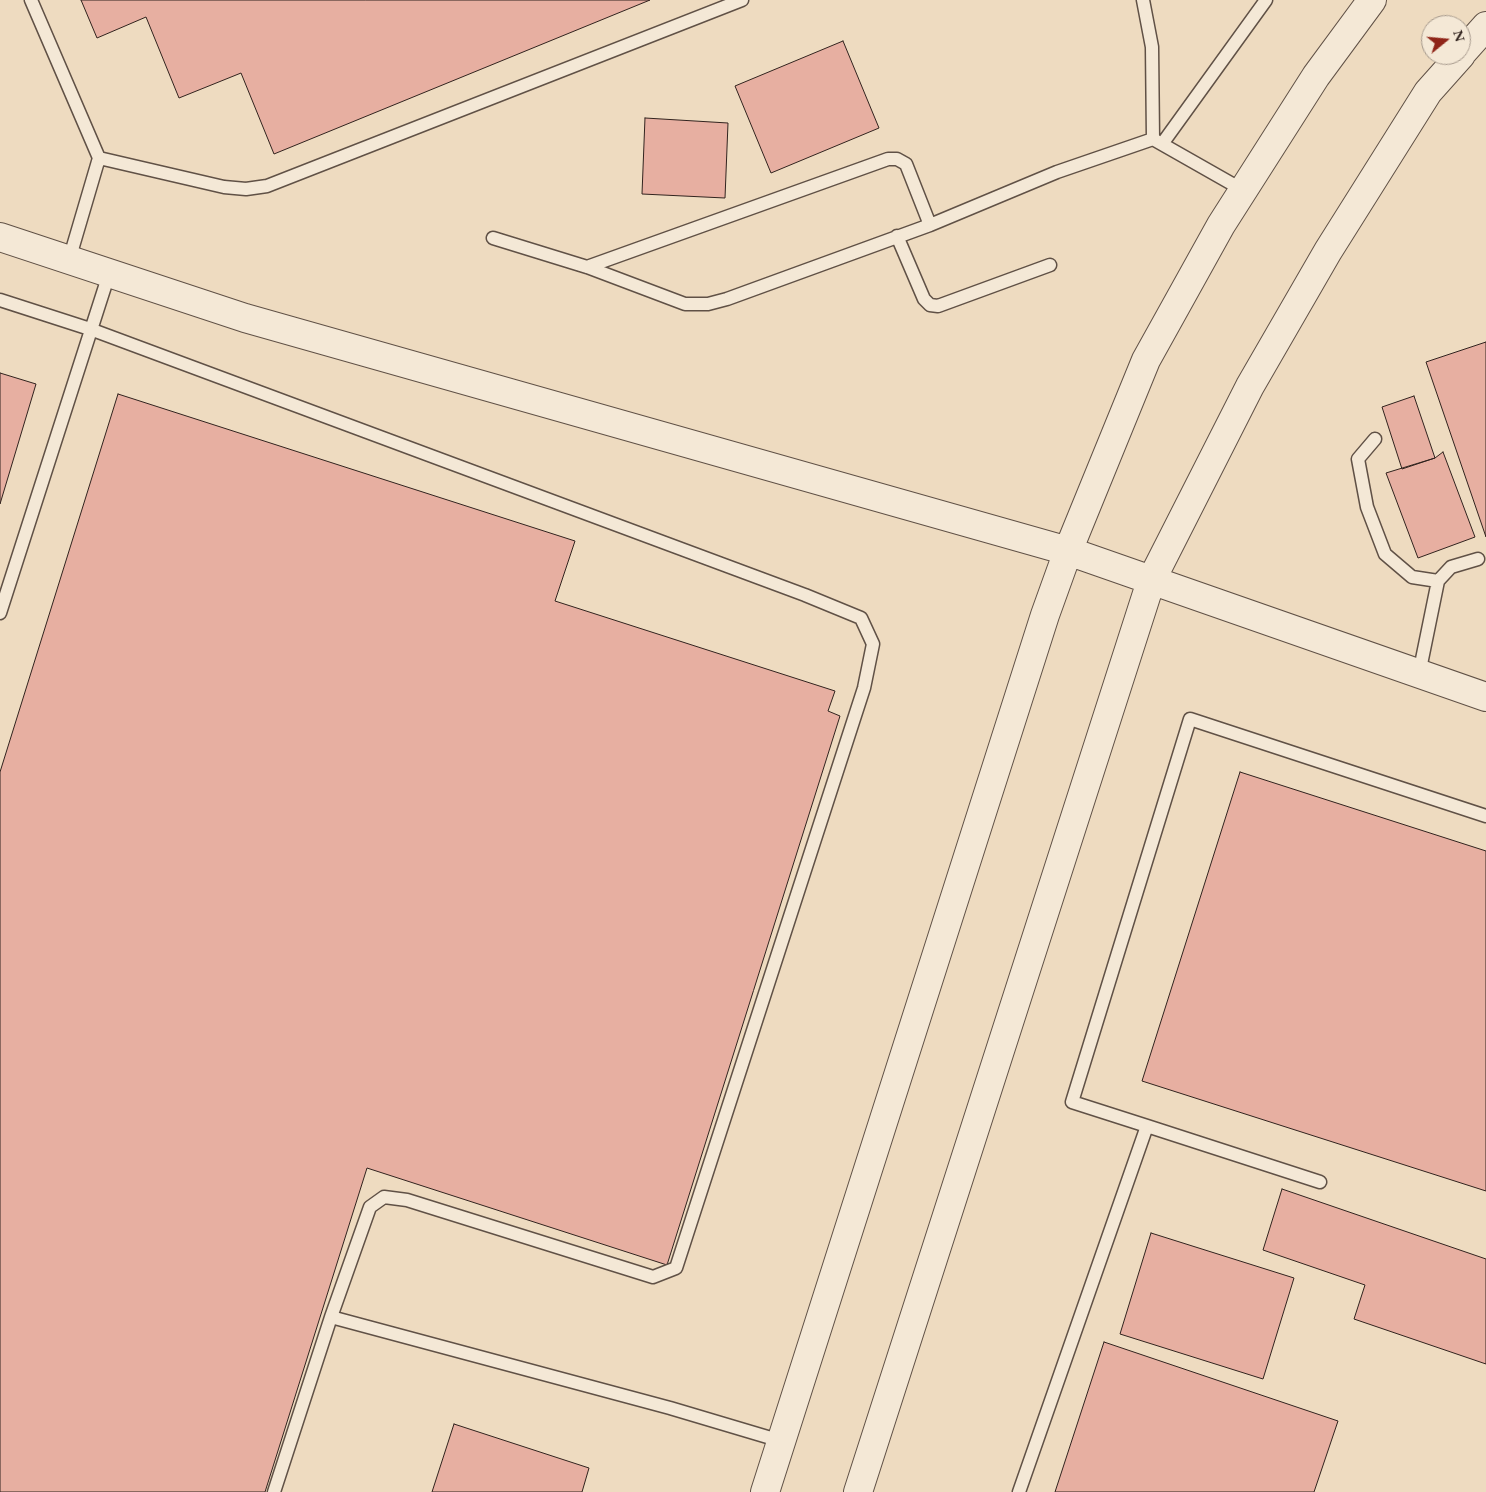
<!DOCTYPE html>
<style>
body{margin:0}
#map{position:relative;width:1486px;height:1492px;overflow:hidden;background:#eedbc0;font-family:"EB Garamond",serif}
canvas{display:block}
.north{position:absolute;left:1421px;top:15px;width:50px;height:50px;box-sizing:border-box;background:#f4e8d6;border:1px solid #a6998c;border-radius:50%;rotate:73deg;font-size:14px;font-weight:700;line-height:20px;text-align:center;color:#31231e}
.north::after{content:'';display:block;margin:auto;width:18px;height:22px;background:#8f2418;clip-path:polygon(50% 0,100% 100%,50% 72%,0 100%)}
</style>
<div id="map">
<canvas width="1486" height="1492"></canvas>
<div class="north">N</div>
</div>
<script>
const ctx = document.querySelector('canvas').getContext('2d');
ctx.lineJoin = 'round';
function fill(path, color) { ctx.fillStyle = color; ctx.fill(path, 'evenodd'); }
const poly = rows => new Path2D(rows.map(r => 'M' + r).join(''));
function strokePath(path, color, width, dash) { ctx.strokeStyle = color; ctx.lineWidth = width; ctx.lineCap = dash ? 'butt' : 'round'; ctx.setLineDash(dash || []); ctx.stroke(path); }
const building = poly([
 [81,0,650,0,274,154,241,73,179,98,146,17,97,38,81,0],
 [843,41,879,128,771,173,735,86,843,41],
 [645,118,728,123,725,198,642,194,645,118],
 [1486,342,1486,537,1426,362,1486,342],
 [0,373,36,384,0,504,0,373],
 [118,394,575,541,555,601,835,691,828,711,840,716,667,1265,367,1168,265,1492,0,1492,0,772,118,394],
 [1414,396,1435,458,1402,469,1382,407,1414,396],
 [1443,452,1475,537,1418,558,1386,473,1435,458,1443,452],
 [1240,772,1486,851,1486,1191,1142,1081,1240,772],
 [1282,1189,1486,1259,1486,1364,1354,1319,1365,1285,1263,1250,1282,1189],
 [1151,1233,1294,1278,1263,1379,1120,1334,1151,1233],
 [1104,1342,1338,1421,1314,1492,1055,1492,1104,1342],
 [454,1424,589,1468,582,1492,432,1492,454,1424]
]);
fill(building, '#e7afa1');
strokePath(building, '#31231e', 1);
const service = poly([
 [31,0,99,158,69,260],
 [1143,0,1152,47,1153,139],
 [1162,144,1266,0],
 [99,158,224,187,246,189,267,186,742,0],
 [897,236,924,299,930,305,938,306,1050,265],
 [493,238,587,267,685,304,708,304,727,299,930,225,1057,172,1153,139,1234,185,1246,182],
 [587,267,888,159,897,159,906,164,930,225],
 [0,300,90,329,805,595,861,618,873,644,864,688,676,1268,653,1277,407,1200,384,1197,370,1207,331,1317,274,1492],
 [1375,439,1358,459,1367,507,1385,554,1412,577,1438,581,1419,674],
 [1438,581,1451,567,1478,559],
 [0,613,109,274],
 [1147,1126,1072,1102,1190,719,1486,816],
 [331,1317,670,1408,781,1441],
 [1019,1492,1147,1126,1320,1182]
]);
const tertiary = poly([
 [1461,54,1486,26],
 [0,237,245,318,1068,551,1486,697],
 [765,1492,1045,615,1068,551,1146,360,1221,225,1316,76,1372,0],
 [858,1492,1151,581,1250,386,1328,251,1428,92,1461,55]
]);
strokePath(service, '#605146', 15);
strokePath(tertiary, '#605146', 30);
strokePath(service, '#f4e8d6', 12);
strokePath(tertiary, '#f4e8d6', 28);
</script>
